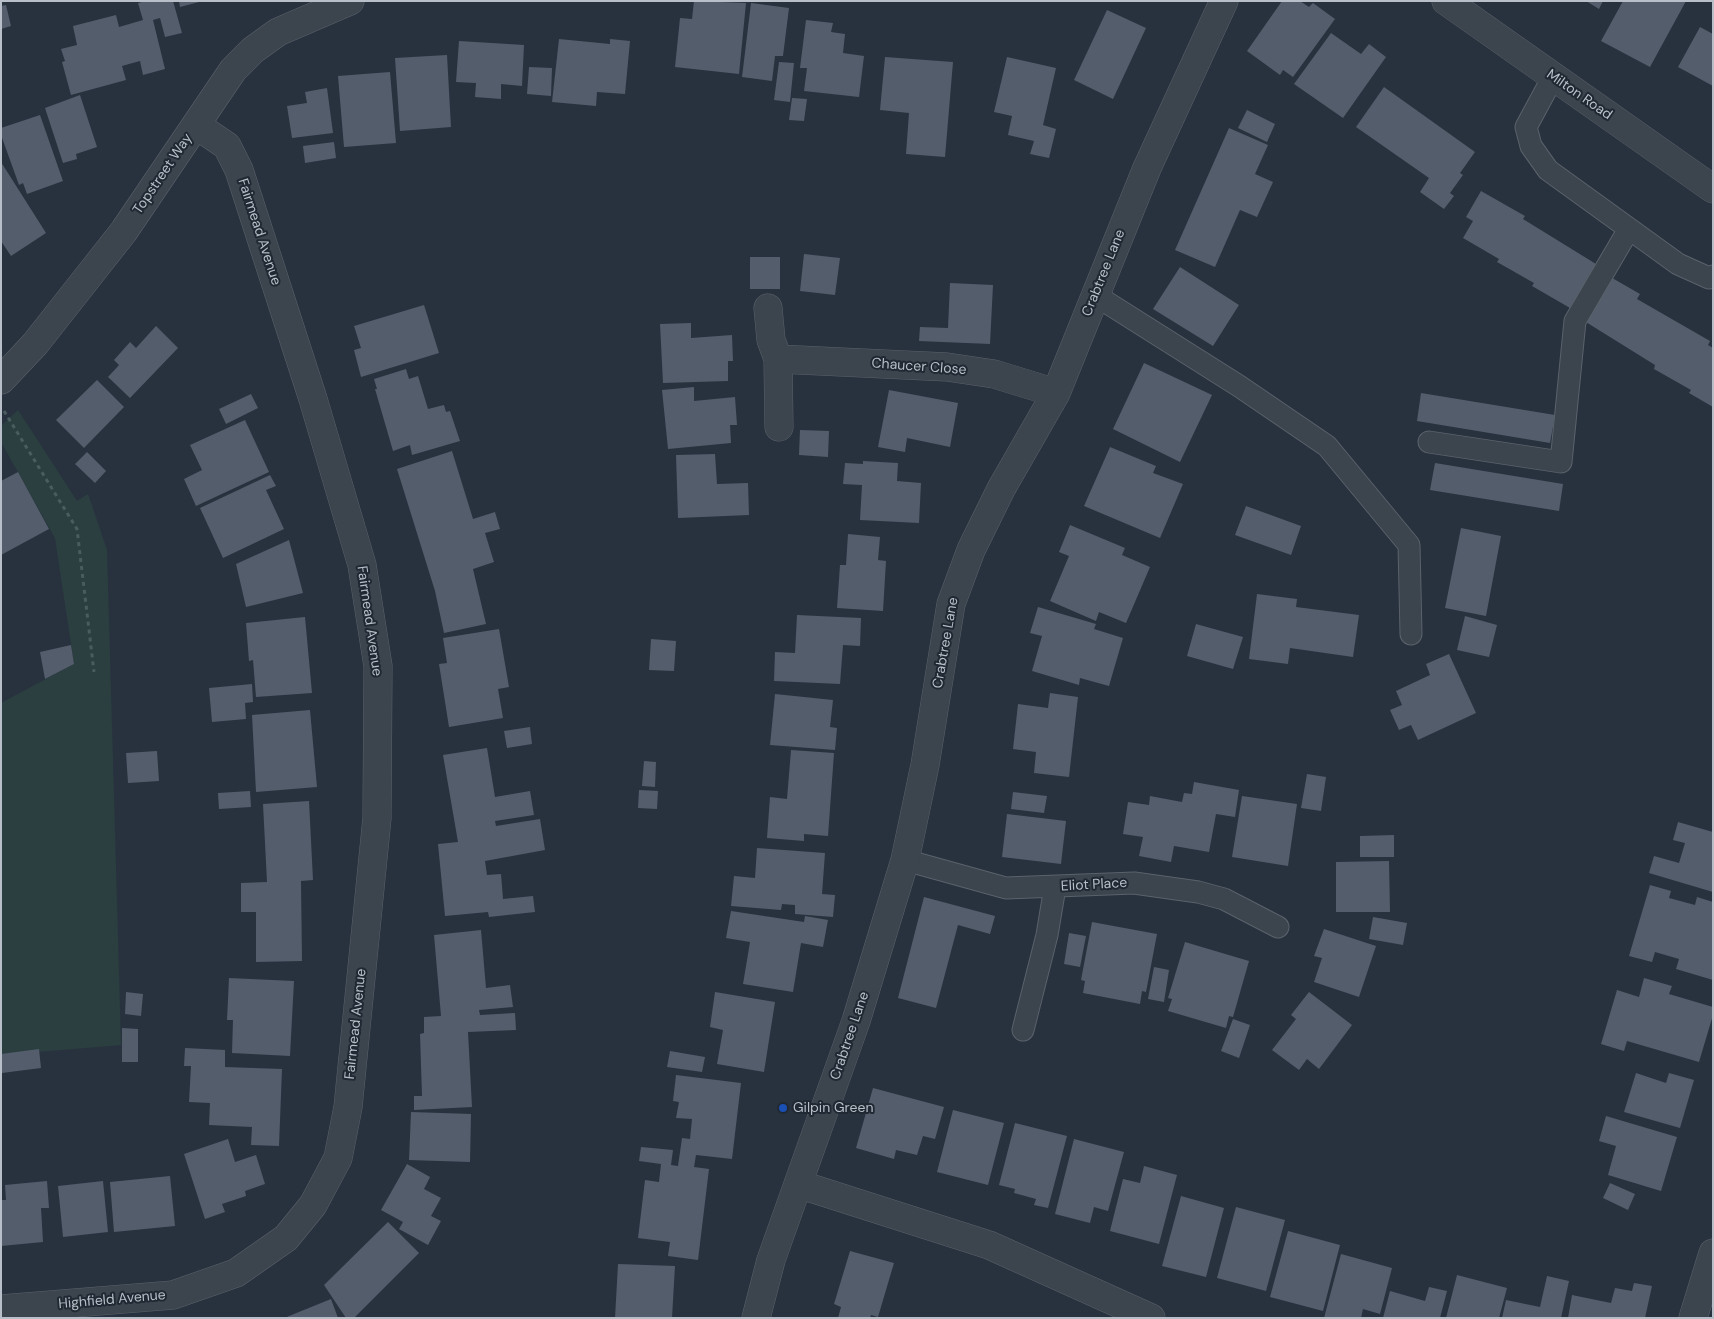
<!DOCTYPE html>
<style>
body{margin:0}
#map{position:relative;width:1714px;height:1319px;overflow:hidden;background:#28323e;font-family:"DM Sans",sans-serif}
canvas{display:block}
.frame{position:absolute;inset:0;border:2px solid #b8bfc9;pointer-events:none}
</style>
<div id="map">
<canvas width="1714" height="1319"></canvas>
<div class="frame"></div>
</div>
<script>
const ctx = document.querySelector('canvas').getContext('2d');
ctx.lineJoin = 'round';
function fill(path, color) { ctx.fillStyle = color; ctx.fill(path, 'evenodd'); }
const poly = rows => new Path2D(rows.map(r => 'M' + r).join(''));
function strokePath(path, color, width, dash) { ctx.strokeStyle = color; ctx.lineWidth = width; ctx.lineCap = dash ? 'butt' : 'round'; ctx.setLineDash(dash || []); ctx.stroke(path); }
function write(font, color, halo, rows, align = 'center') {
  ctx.font = font + ' "DM Sans",sans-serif'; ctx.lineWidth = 4; ctx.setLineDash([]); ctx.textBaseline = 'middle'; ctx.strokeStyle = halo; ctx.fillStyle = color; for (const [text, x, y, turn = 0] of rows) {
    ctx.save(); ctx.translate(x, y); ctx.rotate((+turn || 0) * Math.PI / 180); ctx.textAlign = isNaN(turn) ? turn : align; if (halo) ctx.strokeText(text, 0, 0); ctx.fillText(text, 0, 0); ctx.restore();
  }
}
fill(poly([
 [18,410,77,501,88,494,107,550,121,1045,1,1055,1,703,74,664,55,538,1,442,1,426]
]), '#2b3f40');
fill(poly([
 [146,1,173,1,182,33,165,37,160,18,153,20,165,69,143,75,140,61,129,64,122,66,126,80,71,95,62,62,65,61,61,49,77,45,73,26,116,15,119,27,143,20,138,3],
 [179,1,199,1,199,2,180,7],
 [694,1,746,3,739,74,675,67,680,18,692,19],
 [1282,1,1300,1,1309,7,1313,3,1335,19,1293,77,1283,70,1280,75,1247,51],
 [1586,1,1603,1,1599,9],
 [1623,1,1686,1,1650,67,1601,41],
 [751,3,789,8,783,56,775,56,772,81,742,77],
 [6,5,11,26,1,29,1,6],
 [1107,10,1146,28,1113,99,1074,80],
 [806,20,833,23,831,32,845,34,843,53,864,56,859,97,804,91,807,68,800,68],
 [1700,27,1713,34,1713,86,1678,67],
 [1331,33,1361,54,1369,44,1386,57,1343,118,1294,84],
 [559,39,610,44,610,39,630,41,625,94,597,92,596,106,552,102],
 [459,41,524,45,522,86,501,84,501,99,475,97,476,83,456,82],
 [447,55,451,127,400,131,395,58],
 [885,57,953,62,945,157,906,154,909,113,880,110],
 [1007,57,1056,68,1043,125,1056,129,1049,158,1030,154,1034,141,1008,135,1012,116,994,112],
 [779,62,794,63,790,102,774,100],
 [529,67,552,68,551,96,527,94],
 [390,72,396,143,344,147,338,76],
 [1384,87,1475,152,1460,173,1463,175,1450,193,1454,196,1444,209,1420,192,1429,178,1356,127],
 [327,88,333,133,292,138,287,106,307,103,305,92],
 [80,95,97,147,76,154,77,159,63,163,45,108],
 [792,98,807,99,804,121,789,120],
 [1247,110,1275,124,1267,142,1238,128],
 [40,115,63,181,27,194,23,183,19,185,1,135,1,128],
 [1229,128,1268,145,1255,174,1273,182,1257,217,1240,210,1215,267,1175,250],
 [334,142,336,158,305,163,303,146],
 [1,162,46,233,11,256,1,241],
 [1481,191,1525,216,1523,219,1596,264,1570,308,1532,286,1534,283,1497,262,1499,259,1463,238,1473,221,1466,217],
 [804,254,840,258,835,295,800,291],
 [750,257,780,257,780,289,750,289],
 [1180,267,1239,305,1213,346,1153,309],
 [1607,275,1640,294,1637,299,1710,341,1708,345,1713,348,1713,407,1689,393,1691,390,1654,369,1655,365,1581,319],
 [950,283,993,285,990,344,919,341,920,327,948,328],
 [424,305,439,353,361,377,354,350,361,348,354,326],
 [691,323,691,338,732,335,733,361,728,361,728,381,663,383,660,324],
 [156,326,178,348,130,398,108,377,119,365,114,360,130,342,136,348],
 [1144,363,1212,395,1180,462,1113,429],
 [406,369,409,379,418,376,428,409,444,405,446,412,450,411,460,441,412,455,410,445,393,451,375,389,377,389,374,379],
 [97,380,124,407,84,448,56,420],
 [694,387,694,401,735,397,737,425,730,425,731,443,668,449,662,390],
 [889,390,958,403,950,447,907,438,905,452,878,447],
 [1421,393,1555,415,1550,443,1417,421],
 [251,394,258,408,226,424,219,409],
 [245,420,269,472,196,506,184,479,202,470,190,445],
 [800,430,829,431,828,457,799,455],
 [1110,447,1156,466,1153,473,1183,484,1160,538,1084,506],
 [452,451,473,519,495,512,500,529,485,533,494,562,473,569,486,624,444,633,435,591,397,469],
 [87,452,106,471,95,483,75,464],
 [715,454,717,484,748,483,749,515,678,518,676,455],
 [863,461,898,463,897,481,921,483,919,523,860,520,862,485,843,484,845,463,863,464],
 [1435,463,1563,484,1559,511,1430,490],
 [18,472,49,529,1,555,1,481],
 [270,475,276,486,266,490,284,529,223,558,200,508],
 [1246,506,1301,526,1291,555,1235,535],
 [1070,525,1125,548,1122,555,1150,567,1126,623,1099,612,1096,621,1050,601,1069,556,1059,552],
 [1461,528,1501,536,1486,616,1445,608],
 [848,534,880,537,878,560,886,561,883,611,837,608,840,565,846,565],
 [289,540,303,593,246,607,236,564],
 [1257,594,1297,599,1296,607,1359,615,1353,657,1290,648,1288,664,1249,659],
 [1038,607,1096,624,1094,629,1123,638,1109,686,1080,678,1079,685,1032,671,1042,636,1030,633],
 [797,615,861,618,860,646,843,645,840,684,774,681,775,652,795,653],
 [1465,616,1497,625,1489,657,1457,650],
 [305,617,312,693,256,697,253,660,249,661,246,623],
 [1196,624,1243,637,1233,669,1187,656],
 [499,629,509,687,498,689,503,718,449,727,439,664,447,663,443,638],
 [651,639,676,641,674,671,649,670],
 [71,645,74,664,45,679,40,652],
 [1449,654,1476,713,1418,740,1411,725,1399,730,1390,710,1402,705,1396,691,1430,675,1426,664],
 [252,684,253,702,245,703,246,719,212,722,209,688],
 [1050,693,1078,697,1069,777,1034,773,1036,752,1013,749,1018,704,1048,708],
 [775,694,833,700,830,727,837,728,835,750,770,745],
 [310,710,317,787,256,792,252,715],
 [530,727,532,744,507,748,504,731],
 [487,748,495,797,530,791,534,815,495,821,496,826,540,819,545,850,485,861,487,875,501,874,503,899,533,896,535,912,489,917,488,912,445,916,438,844,458,842,443,755],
 [791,750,834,753,828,836,804,834,804,841,767,838,770,797,787,799],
 [157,751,159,781,128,783,126,753],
 [644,761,656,762,655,787,642,786],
 [1307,774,1326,777,1321,811,1301,808],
 [1194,782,1239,790,1235,817,1216,814,1209,852,1174,846,1171,862,1139,856,1143,837,1123,834,1128,802,1149,805,1150,796,1182,802,1184,793,1192,794],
 [639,790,658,791,657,809,638,808],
 [250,791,251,807,219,809,218,793],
 [1013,792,1047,796,1044,813,1011,809],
 [1242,796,1297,804,1288,866,1232,857],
 [309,801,313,880,301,881,302,961,256,962,256,912,241,912,241,883,267,882,263,804],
 [1007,814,1066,821,1061,864,1002,857],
 [1678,822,1713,832,1713,892,1649,873,1654,856,1679,863,1685,843,1673,840],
 [1394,835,1394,857,1360,857,1360,836],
 [757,848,825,853,822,894,835,895,833,917,795,914,795,905,782,904,781,910,731,906,734,876,755,878],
 [1389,861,1390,912,1336,912,1336,862],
 [1650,885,1671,891,1669,898,1695,905,1697,897,1713,902,1713,980,1676,969,1679,959,1655,952,1652,962,1629,956],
 [924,897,995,916,990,934,958,925,936,1008,898,998],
 [731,911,804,922,805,916,828,920,823,947,801,943,793,992,743,984,750,942,726,938],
 [1373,917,1407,923,1403,945,1369,939],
 [1092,922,1157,934,1146,992,1142,991,1140,1004,1083,993,1085,981,1081,980],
 [1324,929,1376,946,1359,997,1314,982,1322,958,1314,956],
 [481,930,486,988,510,985,513,1007,479,1010,480,1015,515,1013,516,1030,468,1032,472,1107,414,1110,414,1096,422,1096,420,1034,424,1033,424,1017,441,1016,434,935],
 [1069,933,1086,936,1080,967,1064,964],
 [1185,942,1249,961,1233,1017,1229,1016,1226,1028,1168,1011,1172,999,1168,998],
 [1154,967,1169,970,1164,1002,1148,999],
 [229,978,294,981,290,1056,232,1053,233,1020,227,1020],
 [1644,978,1672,986,1669,994,1713,1007,1713,1015,1699,1062,1627,1041,1624,1051,1601,1044,1617,990,1639,997],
 [126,992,143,994,141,1016,125,1014],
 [715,992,775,1002,764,1072,717,1064,723,1030,710,1027],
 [1309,992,1352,1025,1319,1069,1307,1059,1299,1070,1272,1050,1296,1019,1291,1015],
 [1233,1019,1250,1025,1239,1058,1221,1051],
 [122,1028,138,1029,138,1062,122,1062],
 [185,1048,225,1050,225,1067,282,1069,279,1146,251,1145,252,1127,209,1125,210,1103,189,1102,191,1066,184,1066],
 [39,1049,41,1068,2,1073,1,1054],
 [670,1051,705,1057,702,1072,667,1067],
 [1636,1073,1666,1083,1669,1073,1694,1080,1680,1128,1624,1112],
 [676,1075,741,1083,732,1159,696,1155,694,1167,709,1169,698,1260,668,1256,670,1242,638,1238,645,1180,659,1182,661,1164,639,1161,641,1147,673,1150,671,1165,678,1166,682,1138,690,1139,692,1119,676,1118,679,1102,673,1101],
 [873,1088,944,1107,935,1139,923,1136,917,1155,896,1150,894,1159,856,1148],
 [953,1110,1004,1123,988,1185,937,1172],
 [411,1112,471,1114,470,1162,409,1160],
 [1606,1116,1677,1137,1661,1191,1608,1175,1616,1146,1599,1141],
 [1015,1123,1067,1136,1048,1208,1034,1205,1036,1199,1014,1193,1015,1189,999,1185],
 [228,1139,235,1162,256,1155,265,1184,245,1191,246,1196,222,1204,225,1212,205,1219,184,1154],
 [1074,1139,1124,1152,1108,1211,1094,1207,1090,1223,1055,1214],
 [407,1164,430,1177,424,1189,441,1198,431,1216,441,1221,428,1245,399,1229,403,1222,381,1210],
 [1144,1166,1177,1175,1159,1244,1110,1231,1123,1179,1140,1183],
 [170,1176,175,1226,114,1232,110,1182],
 [47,1181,49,1208,41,1208,43,1242,1,1246,1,1200,6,1200,5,1185],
 [103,1181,108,1232,63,1237,58,1186],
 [1610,1183,1635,1194,1628,1210,1603,1198],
 [1181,1196,1224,1208,1206,1277,1162,1266],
 [1236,1207,1285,1220,1266,1291,1217,1278],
 [388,1222,419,1253,354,1318,346,1318,324,1285],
 [1288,1231,1340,1245,1323,1311,1270,1297],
 [850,1251,894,1263,878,1317,871,1315,870,1318,838,1318,841,1307,834,1304],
 [1341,1254,1392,1268,1380,1314,1363,1309,1361,1318,1324,1318],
 [618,1264,675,1266,672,1318,615,1318],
 [1457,1275,1507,1288,1499,1318,1446,1318],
 [1547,1276,1569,1281,1561,1318,1502,1318,1506,1300,1540,1307],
 [1634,1283,1652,1286,1645,1318,1568,1318,1572,1295,1611,1303,1615,1288,1632,1291],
 [1429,1287,1447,1291,1440,1318,1383,1318,1390,1291,1425,1301],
 [331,1299,338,1318,285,1318,289,1316]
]), '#535d6c');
const service = poly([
 [1553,77,1526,127,1531,146,1548,170,1678,264,1709,278,1713,276],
 [1095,295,1239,386,1327,446,1409,545,1411,634],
 [1429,442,1561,462,1575,321,1629,229],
 [905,860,1006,888,1134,883,1198,892,1224,899,1278,927],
 [1023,1030,1047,935,1055,887]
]);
const minor = poly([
 [768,308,771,340,778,359,779,427],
 [778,359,947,367,994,374,1056,393],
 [798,1184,989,1245,1151,1318],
 [1,1309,173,1295,236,1273,286,1238,313,1205,338,1158,348,1107,377,818,378,666,362,565,313,399,239,170,227,146,196,125],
 [756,1318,771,1260,856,1021,905,860,925,765,951,604,971,550,1001,489,1056,393,1147,168,1224,1],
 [1693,1318,1713,1253]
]);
const tertiary = poly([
 [1446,1,1713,189],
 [1,380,35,344,124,231,233,70,253,50,278,32,350,1]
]);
strokePath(service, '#5a626c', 23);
strokePath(minor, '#5a626c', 29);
strokePath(tertiary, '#5a626c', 29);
strokePath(poly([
 [4,411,77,529,94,672]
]), '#4a5c5e', 3, [4, 4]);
strokePath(service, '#3c444e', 21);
strokePath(minor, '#3c444e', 28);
strokePath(tertiary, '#3c444e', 28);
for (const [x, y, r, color] of [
 [783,1108,5,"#1a4fb4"]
]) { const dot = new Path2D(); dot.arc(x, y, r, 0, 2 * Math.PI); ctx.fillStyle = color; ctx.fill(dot); strokePath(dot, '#202933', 2); }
write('14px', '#b8bfc9', '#202933', [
 ["Milton Road",1579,95,35],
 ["Topstreet Way",163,174,-56],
 ["Fairmead Avenue",259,232,72],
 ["Crabtree Lane",1104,273,-68],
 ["Chaucer Close",919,367,4],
 ["Fairmead Avenue",369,621,82],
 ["Crabtree Lane",946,643,-80],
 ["Eliot Place",1094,885,-3],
 ["Fairmead Avenue",356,1024,-84],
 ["Crabtree Lane",850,1036,-71],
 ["Highfield Avenue",112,1300,-5]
]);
write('14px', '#b8bfc9', '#202933', [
 ["Gilpin Green",793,1108]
], 'left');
</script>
